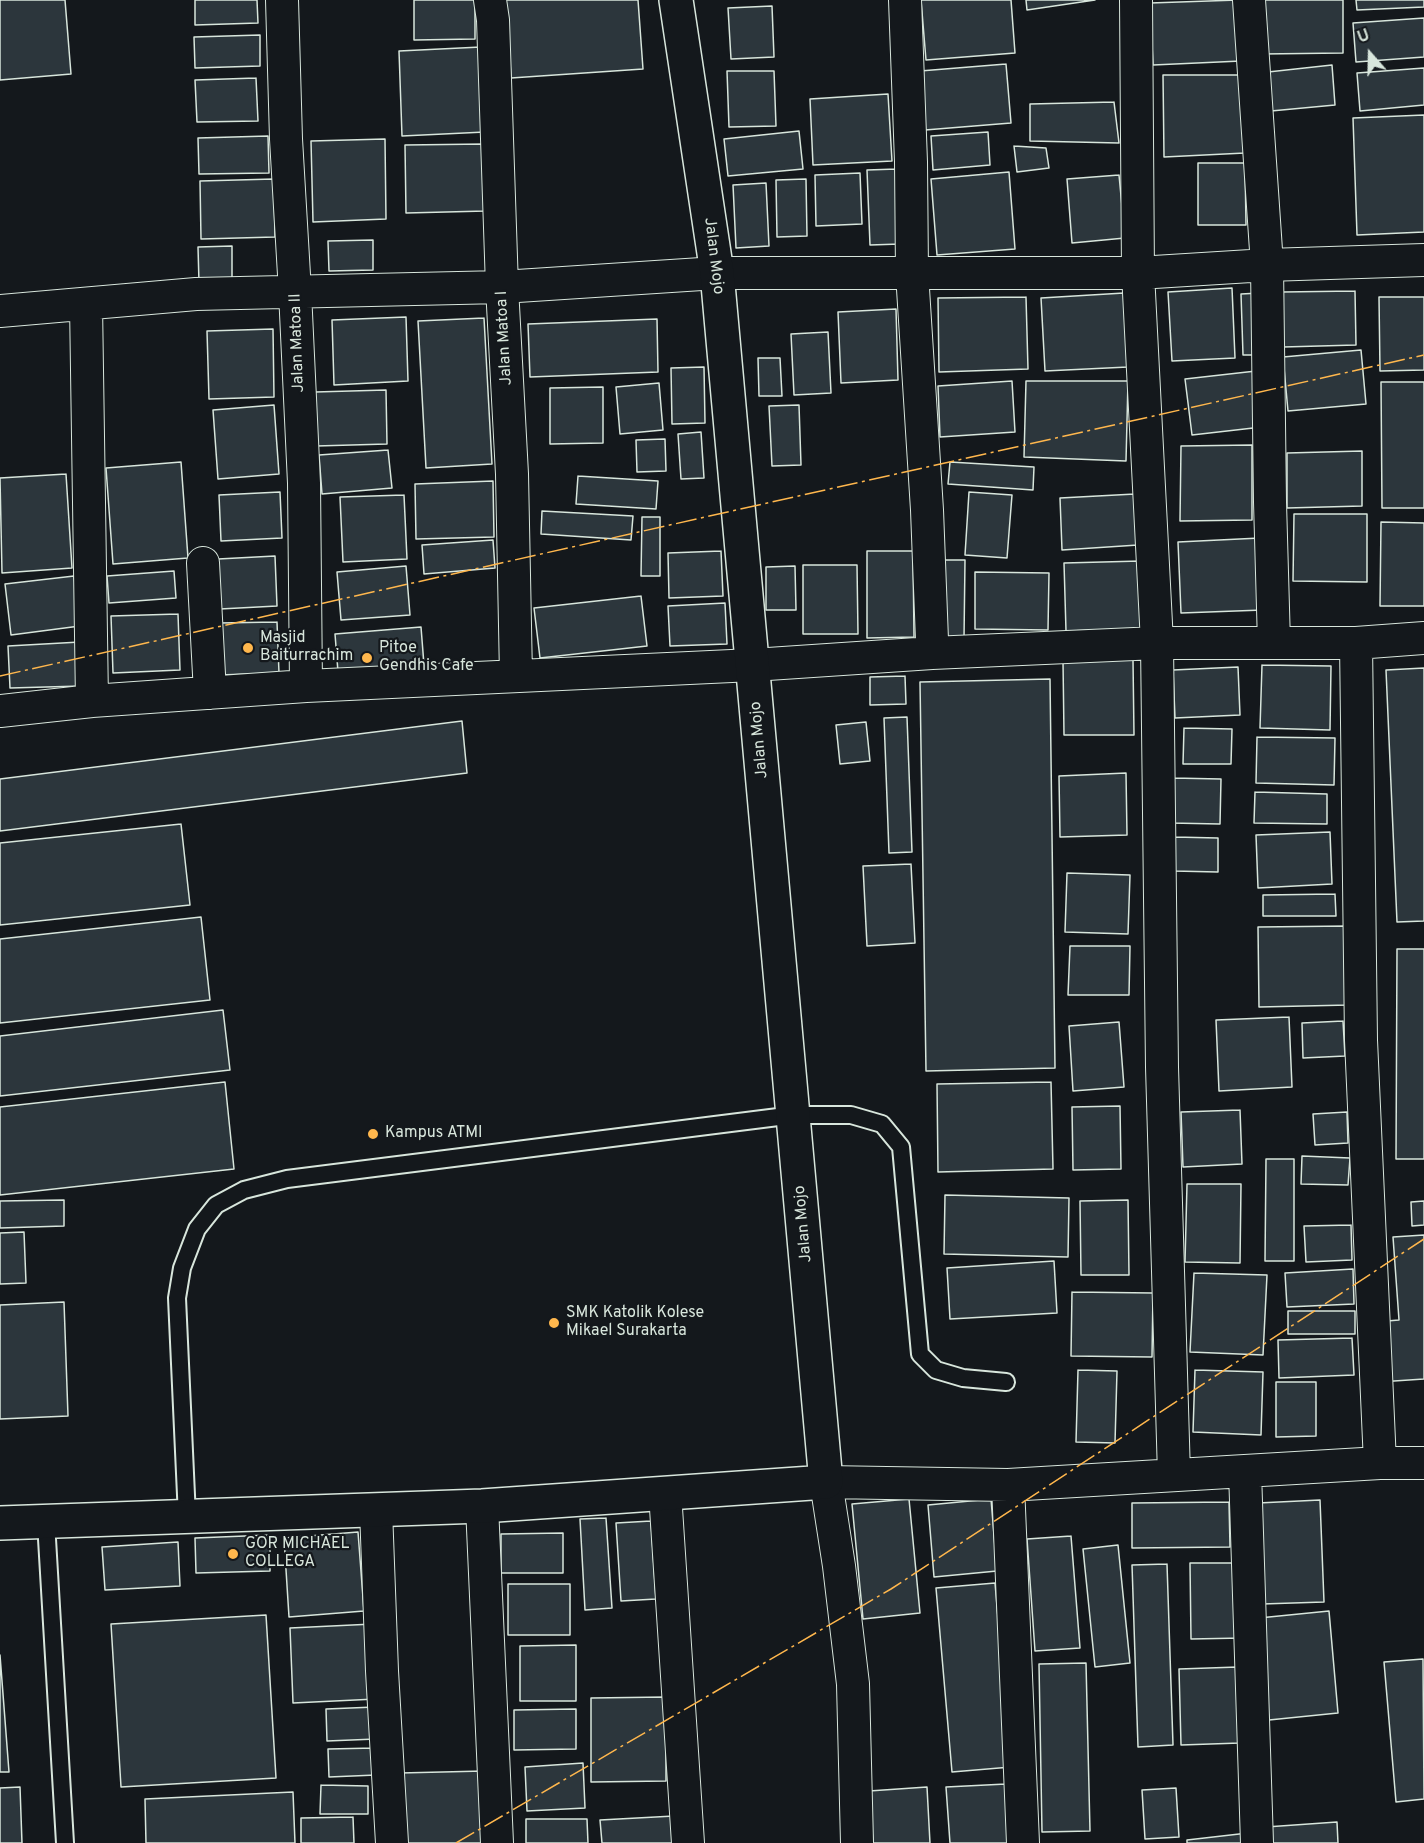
<!DOCTYPE html>
<style>
body{margin:0}
#map{position:relative;width:1424px;height:1843px;overflow:hidden;background:#14181c;font-family:Overpass,sans-serif}
canvas{display:block}
.north{position:absolute;left:1340px;top:24px;width:60px;height:60px;-webkit-text-stroke:4px #14181c;paint-order:stroke;rotate:340deg;font-size:16px;font-weight:700;line-height:24px;text-align:center;color:#d8e6dc}
.north::after{content:'';display:block;margin:auto;width:21px;height:27px;background:#d8e6dc;clip-path:polygon(50% 0,100% 100%,50% 72%,0 100%)}
</style>
<div id="map">
<canvas width="1424" height="1843"></canvas>
<div class="north">U</div>
</div>
<script>
const ctx = document.querySelector('canvas').getContext('2d');
ctx.lineJoin = 'round';
function fill(path, color) { ctx.fillStyle = color; ctx.fill(path, 'evenodd'); }
const poly = rows => new Path2D(rows.map(r => 'M' + r).join(''));
function strokePath(path, color, width, dash) { ctx.strokeStyle = color; ctx.lineWidth = width; ctx.lineCap = dash ? 'butt' : 'round'; ctx.setLineDash(dash || []); ctx.stroke(path); }
function write(font, color, halo, rows, align = 'center') {
  ctx.font = font + ' Overpass,sans-serif'; ctx.lineWidth = 4.5; ctx.setLineDash([]); ctx.textBaseline = 'middle'; ctx.strokeStyle = halo; ctx.fillStyle = color; for (const [text, x, y, turn = 0] of rows) {
    ctx.save(); ctx.translate(x, y); ctx.rotate((+turn || 0) * Math.PI / 180); ctx.textAlign = isNaN(turn) ? turn : align; if (halo) ctx.strokeText(text, 0, 0); ctx.fillText(text, 0, 0); ctx.restore();
  }
}
const building = poly([
 [0,0,65,0,71,74,0,80,0,0],
 [195,0,257,0,258,23,195,25,195,0],
 [414,0,475,0,475,39,414,40,414,0],
 [506,0,638,0,643,69,511,78,506,0],
 [921,0,1011,0,1015,53,926,60,921,0],
 [1026,0,1095,0,1027,10,1026,0],
 [1238,0,1241,61,1153,65,1150,3,1238,0],
 [1261,0,1343,0,1343,53,1262,54,1261,0],
 [1356,0,1424,0,1424,7,1357,10,1356,0],
 [772,6,774,57,731,59,728,8,772,6],
 [1424,18,1424,57,1356,62,1353,23,1424,18],
 [260,35,260,66,195,68,194,37,260,35],
 [481,47,485,132,402,136,399,51,481,47],
 [1006,64,1011,123,925,130,920,71,1006,64],
 [1332,65,1335,105,1271,111,1268,72,1332,65],
 [1424,68,1424,105,1360,111,1357,73,1424,68],
 [727,71,774,71,776,126,729,127,727,71],
 [1163,75,1246,75,1245,153,1164,157,1163,75],
 [256,78,258,121,197,122,195,80,256,78],
 [888,94,892,161,813,165,810,99,888,94],
 [1114,102,1119,143,1030,141,1030,104,1114,102],
 [1424,115,1424,232,1357,235,1353,118,1424,115],
 [799,131,803,169,728,176,724,139,799,131],
 [988,132,990,165,933,170,931,136,988,132],
 [268,136,269,173,199,174,198,138,268,136],
 [385,139,386,219,313,222,311,141,385,139],
 [485,144,486,211,406,213,405,145,485,144],
 [1014,146,1046,148,1049,168,1017,172,1014,146],
 [1198,163,1245,163,1246,225,1198,225,1198,163],
 [897,169,900,244,870,245,867,170,897,169],
 [1009,172,1015,249,937,255,931,179,1009,172],
 [860,173,862,224,816,226,815,175,860,173],
 [1119,175,1125,238,1072,243,1067,179,1119,175],
 [274,179,275,237,201,239,200,181,274,179],
 [806,179,807,236,777,237,776,180,806,179],
 [766,183,769,246,736,248,733,185,766,183],
 [373,240,373,270,329,271,328,241,373,240],
 [232,246,232,281,199,283,198,247,232,246],
 [1232,288,1235,358,1172,361,1168,292,1232,288],
 [1355,291,1356,345,1283,347,1282,292,1355,291],
 [1124,293,1128,367,1045,371,1041,298,1124,293],
 [1260,293,1263,355,1243,355,1241,294,1260,293],
 [1026,297,1028,369,939,372,938,298,1026,297],
 [1379,297,1424,297,1424,370,1380,371,1379,297],
 [896,309,898,380,841,383,838,312,896,309],
 [406,317,408,381,334,385,332,320,406,317],
 [484,318,492,464,426,468,418,321,484,318],
 [657,319,658,372,530,377,528,324,657,319],
 [273,329,274,397,209,399,207,331,273,329],
 [828,332,831,393,794,395,791,334,828,332],
 [1361,350,1366,404,1288,411,1283,357,1361,350],
 [758,358,780,358,782,396,759,396,758,358],
 [704,367,705,423,672,424,671,368,704,367],
 [1256,371,1262,427,1192,435,1185,379,1256,371],
 [1012,381,1015,432,940,437,938,386,1012,381],
 [1026,381,1128,381,1126,461,1024,457,1026,381],
 [1381,382,1424,382,1424,508,1382,508,1381,382],
 [659,383,663,430,620,434,616,387,659,383],
 [603,387,603,443,550,444,550,388,603,387],
 [386,390,387,444,316,446,315,392,386,390],
 [274,405,279,474,218,479,213,410,274,405],
 [799,405,801,465,772,466,769,406,799,405],
 [701,432,704,478,681,479,678,434,701,432],
 [665,439,666,471,637,472,636,440,665,439],
 [1252,445,1252,520,1180,521,1181,446,1252,445],
 [388,450,392,488,322,494,319,455,388,450],
 [1362,451,1362,506,1287,508,1287,453,1362,451],
 [181,462,188,558,113,564,106,468,181,462],
 [950,462,1034,467,1033,490,948,484,950,462],
 [66,474,72,568,2,573,0,478,66,474],
 [578,476,658,481,656,509,576,504,578,476],
 [493,481,494,537,416,539,415,484,493,481],
 [280,492,282,538,221,541,219,495,280,492],
 [969,492,1012,495,1007,558,965,555,969,492],
 [1135,494,1138,545,1062,550,1060,498,1135,494],
 [404,495,407,559,343,562,340,497,404,495],
 [542,511,633,516,631,540,541,534,542,511],
 [1294,514,1367,514,1367,582,1293,581,1294,514],
 [642,517,660,517,660,576,641,576,642,517],
 [1381,522,1424,523,1424,606,1380,606,1381,522],
 [1260,538,1263,610,1181,613,1178,542,1260,538],
 [493,540,495,568,424,574,422,545,493,540],
 [721,551,723,596,669,598,668,553,721,551],
 [867,551,913,551,914,637,867,638,867,551],
 [275,556,277,606,220,609,218,559,275,556],
 [943,560,965,560,964,639,942,639,943,560],
 [1141,561,1142,629,1066,631,1064,563,1141,561],
 [803,565,857,565,858,634,803,634,803,565],
 [406,566,410,615,341,620,337,572,406,566],
 [795,566,796,610,766,610,766,567,795,566],
 [174,571,176,598,109,603,107,576,174,571],
 [975,572,1049,573,1048,630,975,629,975,572],
 [74,576,80,626,11,635,5,584,74,576],
 [641,596,647,646,540,658,534,608,641,596],
 [725,603,727,644,670,646,668,606,725,603],
 [178,614,180,670,113,673,111,616,178,614],
 [277,622,279,673,219,675,219,623,277,622],
 [421,627,424,665,338,672,335,634,421,627],
 [80,642,82,686,10,688,8,646,80,642],
 [1133,660,1134,735,1064,735,1063,661,1133,660],
 [1262,665,1331,666,1330,730,1260,728,1262,665],
 [1238,667,1240,715,1175,718,1173,670,1238,667],
 [1424,668,1424,921,1397,922,1386,670,1424,668],
 [905,676,906,704,870,705,870,677,905,676],
 [1050,679,1055,1068,926,1071,920,682,1050,679],
 [907,717,912,852,889,853,884,718,907,717],
 [462,721,467,773,0,831,0,779,462,721],
 [866,722,870,761,840,764,836,725,866,722],
 [1184,728,1232,729,1231,764,1183,764,1184,728],
 [1257,737,1335,738,1334,785,1256,783,1257,737],
 [1126,773,1127,835,1060,837,1059,776,1126,773],
 [1172,778,1221,779,1220,824,1170,823,1172,778],
 [1255,792,1327,794,1327,824,1254,823,1255,792],
 [181,824,190,905,0,925,0,843,181,824],
 [1330,832,1332,884,1258,888,1256,835,1330,832],
 [1174,837,1218,838,1218,872,1173,871,1174,837],
 [911,864,915,943,867,946,863,866,911,864],
 [1067,873,1130,875,1128,934,1065,932,1067,873],
 [1335,894,1336,916,1263,916,1263,895,1335,894],
 [201,917,210,1000,0,1023,0,939,201,917],
 [1348,926,1349,1005,1259,1007,1258,927,1348,926],
 [1070,946,1130,946,1129,995,1068,995,1070,946],
 [1397,949,1424,949,1424,1159,1396,1159,1397,949],
 [223,1010,230,1070,0,1096,0,1036,223,1010],
 [1289,1017,1292,1087,1219,1091,1216,1020,1289,1017],
 [1343,1021,1345,1056,1303,1058,1302,1023,1343,1021],
 [1119,1022,1124,1087,1073,1091,1069,1026,1119,1022],
 [225,1082,234,1169,0,1195,0,1107,225,1082],
 [1051,1082,1053,1169,938,1172,937,1084,1051,1082],
 [1120,1106,1121,1169,1073,1170,1072,1107,1120,1106],
 [1240,1110,1242,1164,1183,1167,1181,1112,1240,1110],
 [1347,1112,1348,1143,1315,1145,1313,1114,1347,1112],
 [1302,1156,1350,1158,1348,1185,1301,1184,1302,1156],
 [1266,1159,1294,1159,1294,1261,1265,1261,1266,1159],
 [1187,1184,1241,1184,1240,1263,1185,1262,1187,1184],
 [945,1195,1069,1198,1068,1257,944,1254,945,1195],
 [64,1200,64,1226,0,1228,0,1201,64,1200],
 [1128,1200,1129,1275,1081,1275,1080,1201,1128,1200],
 [1424,1201,1424,1225,1412,1226,1411,1202,1424,1201],
 [1351,1225,1352,1260,1306,1262,1304,1226,1351,1225],
 [24,1232,26,1283,0,1284,0,1233,24,1232],
 [1424,1235,1424,1379,1379,1382,1375,1322,1399,1320,1393,1237,1424,1235],
 [1054,1261,1057,1313,950,1319,947,1268,1054,1261],
 [1353,1269,1354,1304,1287,1307,1285,1273,1353,1269],
 [1194,1273,1267,1275,1263,1355,1190,1352,1194,1273],
 [1072,1292,1153,1293,1152,1357,1071,1356,1072,1292],
 [64,1302,68,1416,0,1419,0,1305,64,1302],
 [1288,1311,1355,1311,1355,1334,1288,1334,1288,1311],
 [1352,1338,1354,1375,1279,1378,1278,1340,1352,1338],
 [1078,1370,1117,1371,1115,1443,1076,1442,1078,1370],
 [1195,1370,1263,1372,1261,1435,1193,1432,1195,1370],
 [1276,1382,1316,1382,1316,1436,1276,1437,1276,1382],
 [909,1499,920,1613,863,1619,852,1504,909,1499],
 [991,1499,997,1571,934,1577,928,1505,991,1499],
 [1320,1500,1324,1602,1262,1604,1258,1503,1320,1500],
 [1229,1502,1230,1547,1132,1548,1132,1503,1229,1502],
 [606,1518,612,1608,585,1610,580,1519,606,1518],
 [651,1521,656,1599,621,1601,616,1523,651,1521],
 [358,1532,364,1611,289,1617,284,1538,358,1532],
 [563,1533,563,1573,501,1573,501,1534,563,1533],
 [270,1535,270,1571,196,1573,195,1538,270,1535],
 [1071,1536,1080,1648,1035,1651,1027,1539,1071,1536],
 [178,1542,180,1586,105,1590,102,1547,178,1542],
 [1118,1545,1130,1663,1095,1667,1083,1549,1118,1545],
 [1190,1563,1242,1563,1243,1638,1191,1639,1190,1563],
 [1167,1564,1173,1745,1138,1747,1132,1565,1167,1564],
 [995,1583,1011,1767,952,1772,936,1588,995,1583],
 [508,1584,570,1584,570,1635,508,1635,508,1584],
 [1329,1611,1338,1713,1269,1720,1259,1618,1329,1611],
 [266,1615,276,1778,121,1787,111,1624,266,1615],
 [373,1624,376,1699,293,1703,290,1628,373,1624],
 [576,1645,576,1701,520,1701,520,1646,576,1645],
 [0,1655,9,1772,0,1772,0,1655],
 [1423,1659,1424,1799,1396,1802,1384,1662,1423,1659],
 [1086,1663,1090,1831,1042,1832,1039,1664,1086,1663],
 [1238,1667,1240,1743,1181,1745,1179,1669,1238,1667],
 [666,1697,666,1781,591,1782,591,1698,666,1697],
 [375,1707,376,1739,327,1741,326,1709,375,1707],
 [576,1709,576,1749,514,1750,514,1710,576,1709],
 [375,1748,376,1775,329,1777,328,1749,375,1748],
 [583,1763,585,1808,527,1811,525,1767,583,1763],
 [484,1771,485,1843,401,1843,400,1773,484,1771],
 [1006,1784,1010,1843,950,1843,946,1787,1006,1784],
 [321,1785,368,1786,368,1814,320,1814,321,1785],
 [20,1787,22,1843,0,1843,0,1788,20,1787],
 [927,1787,930,1843,873,1843,869,1791,927,1787],
 [1176,1788,1179,1837,1145,1839,1142,1790,1176,1788],
 [293,1792,295,1843,146,1843,145,1799,293,1792],
 [674,1816,675,1843,602,1843,600,1820,674,1816],
 [353,1817,354,1843,301,1843,301,1818,353,1817],
 [526,1819,587,1819,588,1843,526,1843,526,1819],
 [1337,1822,1338,1843,1267,1843,1266,1827,1337,1822],
 [1248,1833,1250,1843,1187,1843,1187,1840,1248,1833]
]);
fill(building, '#2c363c');
strokePath(building, '#d8e6dc', 1.5);
const service = poly([
 [187,1517,177,1298,182,1268,197,1229,216,1205,244,1190,287,1179,794,1115,851,1115,882,1124,901,1147,920,1354,936,1370,963,1378,1006,1382],
 [46,1522,65,1843]
]);
const minor = poly([
 [282,0,286,139,295,292,304,483,306,686],
 [490,0,493,20,502,287,512,474,516,676],
 [905,0,911,162,912,273,927,510,932,640],
 [1136,0,1138,273,1157,643,1162,1067,1174,1475],
 [1249,0,1267,265,1270,502,1274,643],
 [86,304,92,701],
 [0,311,196,294,502,287,717,273,1138,273,1267,265,1424,260],
 [203,563,210,693],
 [1356,643,1361,1040,1380,1463],
 [0,711,92,701,306,686,753,665,932,653,1157,643,1356,643,1424,638],
 [1245,1471,1257,1843],
 [1008,1485,1023,1843],
 [665,1493,688,1843],
 [482,1506,497,1843],
 [376,1510,382,1671,392,1843],
 [857,1843,853,1684,839,1566,826,1482,1008,1485,1380,1463,1424,1463]
]);
const tertiary = poly([
 [0,1523,482,1506,826,1482,717,273,676,0]
]);
strokePath(service, '#d8e6dc', 20);
strokePath(minor, '#d8e6dc', 34);
strokePath(tertiary, '#d8e6dc', 36);
strokePath(service, '#14181c', 16);
strokePath(minor, '#14181c', 32);
strokePath(tertiary, '#14181c', 33);
strokePath(poly([
 [0,676,1424,355],
 [456,1843,891,1589,1424,1239]
]), '#ffb74d', 1.5, [21, 4.5, 3, 4.5]);
for (const [x, y, r, color] of [
 [248,648,6,"#ffb74d"],
 [367,658,6,"#ffb74d"],
 [373,1134,6,"#ffb74d"],
 [554,1323,6,"#ffb74d"],
 [233,1554,6,"#ffb74d"]
]) { const dot = new Path2D(); dot.arc(x, y, r, 0, 2 * Math.PI); ctx.fillStyle = color; ctx.fill(dot); strokePath(dot, '#14181c', 2); }
write('16px', '#d8e6dc', '#14181c', [
 ["Jalan Mojo",713,256,83],
 ["Jalan Matoa I",505,338,-93],
 ["Jalan Matoa II",298,343,-92],
 ["Jalan Mojo",760,740,-95],
 ["Jalan Mojo",804,1224,-95]
]);
write('16px', '#d8e6dc', '#14181c', [
 ["Masjid",260,639],
 ["Baiturrachim",260,657],
 ["Pitoe",379,649],
 ["Gendhis Cafe",379,667],
 ["Kampus ATMI",385,1134],
 ["SMK Katolik Kolese",566,1314],
 ["Mikael Surakarta",566,1332],
 ["GOR MICHAEL",245,1545],
 ["COLLEGA",245,1563]
], 'left');
</script>
